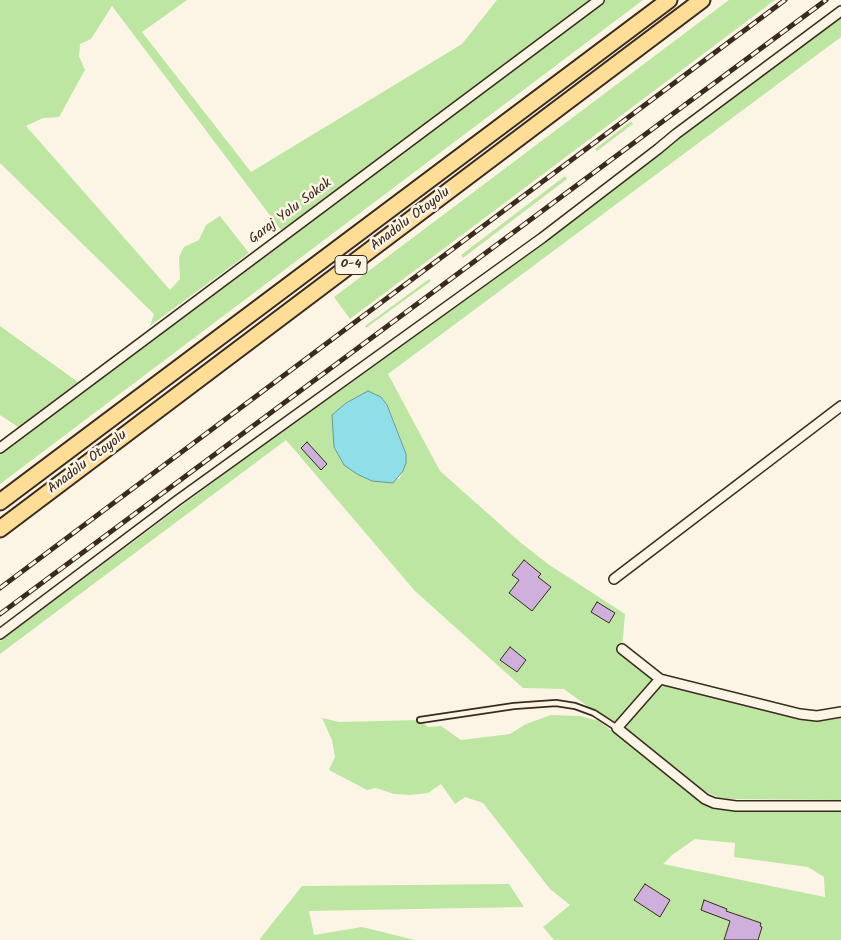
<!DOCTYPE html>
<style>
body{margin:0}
canvas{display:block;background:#fcf5e5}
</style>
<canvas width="841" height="940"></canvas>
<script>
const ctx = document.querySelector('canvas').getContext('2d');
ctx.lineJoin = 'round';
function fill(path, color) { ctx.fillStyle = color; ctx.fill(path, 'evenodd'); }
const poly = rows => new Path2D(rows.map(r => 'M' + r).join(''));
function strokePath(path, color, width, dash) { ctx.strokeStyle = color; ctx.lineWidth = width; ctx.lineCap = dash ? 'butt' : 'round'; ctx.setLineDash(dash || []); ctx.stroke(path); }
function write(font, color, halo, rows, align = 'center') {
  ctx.font = font + ' Kalam,sans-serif'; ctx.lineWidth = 5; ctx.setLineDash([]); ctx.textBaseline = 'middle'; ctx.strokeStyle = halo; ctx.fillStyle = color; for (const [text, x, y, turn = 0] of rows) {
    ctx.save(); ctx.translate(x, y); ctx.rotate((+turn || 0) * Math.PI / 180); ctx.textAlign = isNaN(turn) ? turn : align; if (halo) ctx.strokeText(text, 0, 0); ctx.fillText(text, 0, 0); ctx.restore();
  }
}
fill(poly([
 [0,0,187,0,142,32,251,172,462,44,497,0,592,0,302,216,281,230,112,6,91,39,80,44,79,56,85,70,59,117,43,118,26,126,170,290,180,279,179,257,184,247,199,240,206,225,220,216,249,253,150,326,154,314,0,163],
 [602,0,643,0,0,484,0,452],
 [729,0,775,0,350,319,334,297],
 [841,15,841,37,388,374,440,471,520,542,548,564,625,614,622,649,660,679,617,728,564,689,523,688,415,591,286,440,0,654,0,641],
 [387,405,406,454,406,463,403,471,399,479,357,474,339,457],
 [631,121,633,124,597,151,595,149],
 [565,176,567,179,463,258,461,255],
 [429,279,431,281,366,328,365,326],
 [0,326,78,382,18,427,0,415],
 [664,685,675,686,792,717,815,719,841,715,841,800,721,799,702,790,623,728,658,688],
 [551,715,580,716,599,721,691,794,718,809,841,810,841,940,554,940,543,927,570,905,550,889,483,803,465,797,455,804,441,784,428,793,410,795,394,794,376,788,367,790,329,770,335,757,332,740,322,718,339,722,420,720,428,727,441,726,461,740,510,734,526,724],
 [695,839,735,843,734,857,808,867,824,877,825,897,663,864,672,855],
 [509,884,524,907,309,911,314,935,362,927,415,940,259,940,302,886]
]), '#bde6a2');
const water = poly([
 [368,391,381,397,387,405,406,454,406,463,403,471,393,483,372,481,357,474,344,465,334,447,332,415,346,403,368,391]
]);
fill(water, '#8edfe8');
strokePath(water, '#6d9797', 1);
const building = poly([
 [307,442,327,464,321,470,301,448,307,442],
 [524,560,541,574,538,577,551,587,532,611,509,593,519,580,512,575,524,560],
 [597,602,615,613,609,623,591,612,597,602],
 [510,647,526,660,517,672,500,660,510,647],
 [645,884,670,900,660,917,634,900,645,884],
 [704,900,727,909,726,911,761,923,760,926,762,927,758,940,724,940,730,921,701,910,704,900]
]);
fill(building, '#cfb0dd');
strokePath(building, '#3b2a1e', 1);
const lane = poly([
 [420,720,514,706,556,703,575,706,594,713,617,728]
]);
const street = poly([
 [0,448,599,0],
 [614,579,841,406],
 [0,634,178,500,542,238,658,149,676,134,841,11],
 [622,649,660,679,800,714,817,716,841,712],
 [660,679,617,728,705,799,714,803,736,806,841,806]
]);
const highway = poly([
 [0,502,669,0],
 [0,529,702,0]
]);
strokePath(lane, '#3b2a1e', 8);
strokePath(street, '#3b2a1e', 12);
strokePath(highway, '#3b2a1e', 19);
strokePath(lane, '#fcf5e5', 4.5);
strokePath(street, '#fcf5e5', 9);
strokePath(highway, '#fedd96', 15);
const rail = poly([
 [0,588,785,0],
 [0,614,826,0]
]);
strokePath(rail, '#3b2a1e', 5);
strokePath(rail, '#fcf5e5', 3, [9]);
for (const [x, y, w] of [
 [351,265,32]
]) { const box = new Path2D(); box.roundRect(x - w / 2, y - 9.5, w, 19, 4); ctx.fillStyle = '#fcf5e5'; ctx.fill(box); strokePath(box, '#3b2a1e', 1); }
write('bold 12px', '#3b2a1e', null, [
 ["O-4",351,265]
]);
write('14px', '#3b2a1e', '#fcf5e5', [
 ["Garaj Yolu Sokak",291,212,-37],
 ["Anadolu Otoyolu",411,220,-37],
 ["Anadolu Otoyolu",88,463,-37]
]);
</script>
